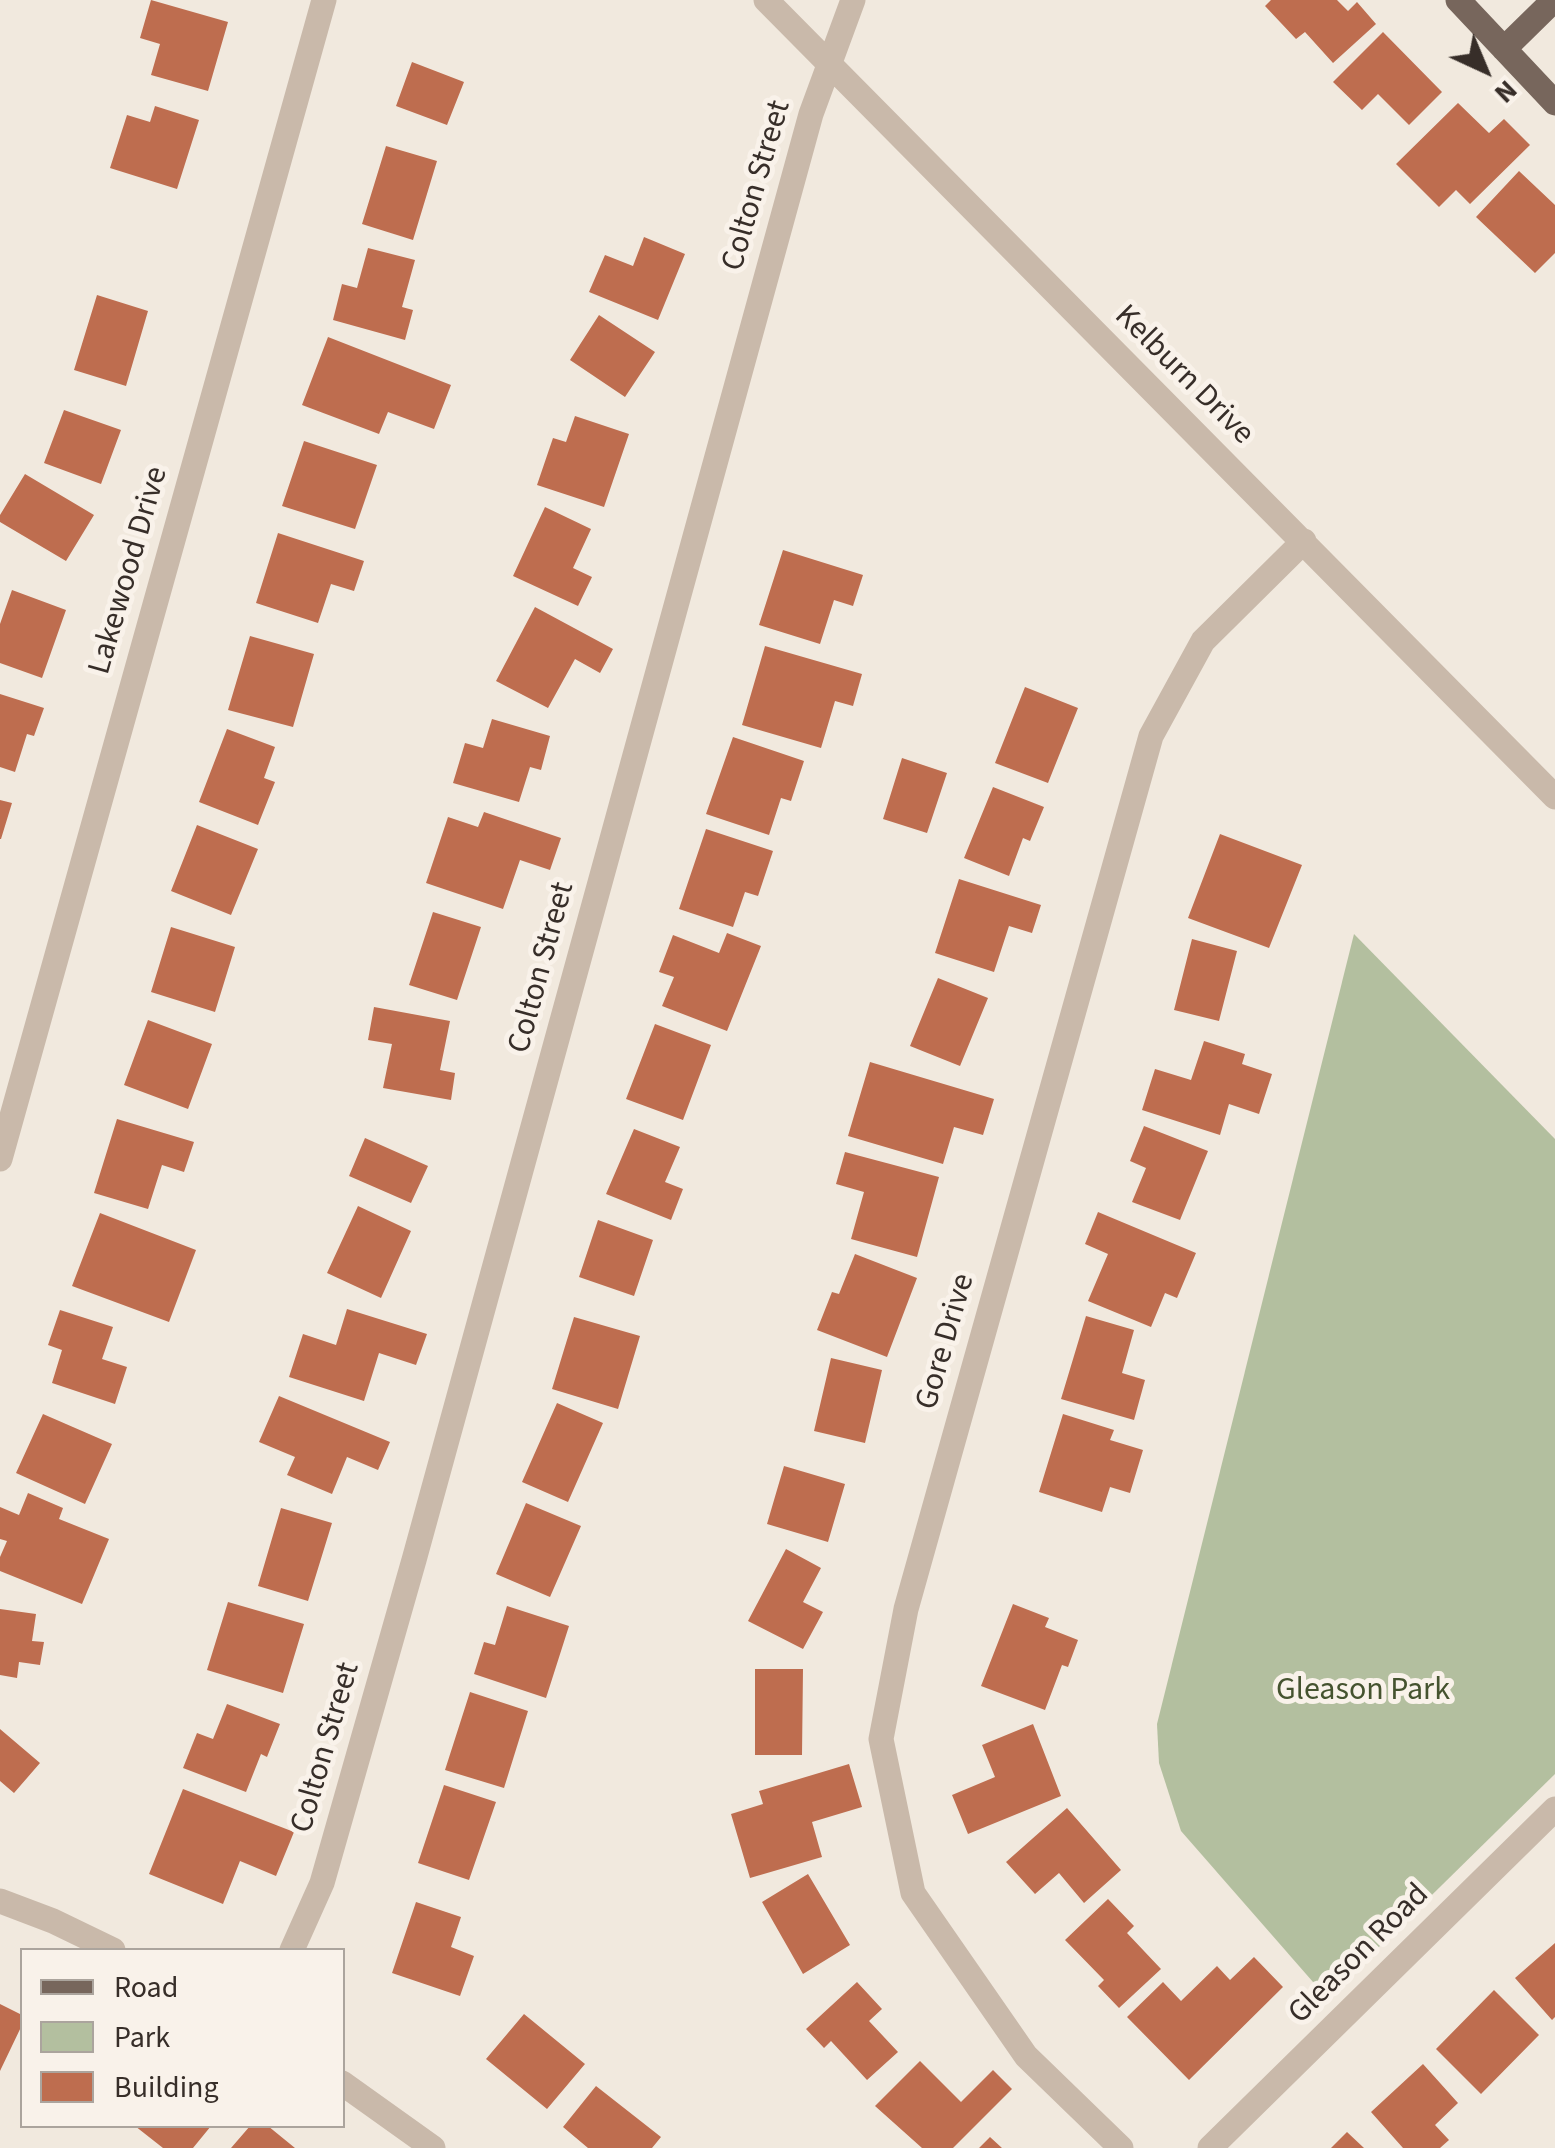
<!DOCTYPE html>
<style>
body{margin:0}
#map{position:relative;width:1555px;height:2148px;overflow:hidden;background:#f1e9de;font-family:"Source Sans 3",sans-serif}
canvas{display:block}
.legend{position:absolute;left:20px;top:1948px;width:325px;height:180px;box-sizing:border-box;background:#f9f2ea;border:2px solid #aba49d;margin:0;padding:12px 18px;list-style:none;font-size:30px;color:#372e29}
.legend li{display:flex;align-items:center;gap:20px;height:50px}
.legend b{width:50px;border:2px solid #aba49d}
.north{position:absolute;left:1435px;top:20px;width:100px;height:100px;-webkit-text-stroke:8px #f9f2ea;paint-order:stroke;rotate:136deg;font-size:28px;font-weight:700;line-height:40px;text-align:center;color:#372e29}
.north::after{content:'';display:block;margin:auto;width:35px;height:45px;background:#372e29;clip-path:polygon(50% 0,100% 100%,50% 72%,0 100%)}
</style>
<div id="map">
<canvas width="1555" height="2148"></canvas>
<ul class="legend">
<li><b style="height:12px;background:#77665c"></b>Road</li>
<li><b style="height:28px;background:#b3bf9f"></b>Park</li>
<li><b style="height:28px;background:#be6d4f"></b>Building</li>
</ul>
<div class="north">N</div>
</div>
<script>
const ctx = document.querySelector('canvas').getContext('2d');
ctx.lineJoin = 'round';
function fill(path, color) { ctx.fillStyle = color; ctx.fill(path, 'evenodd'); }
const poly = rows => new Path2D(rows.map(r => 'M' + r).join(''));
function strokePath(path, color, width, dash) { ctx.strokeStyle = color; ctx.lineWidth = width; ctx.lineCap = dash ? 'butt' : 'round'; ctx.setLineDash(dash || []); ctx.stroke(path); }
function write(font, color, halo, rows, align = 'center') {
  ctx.font = font + ' "Source Sans 3",sans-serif'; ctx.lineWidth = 10; ctx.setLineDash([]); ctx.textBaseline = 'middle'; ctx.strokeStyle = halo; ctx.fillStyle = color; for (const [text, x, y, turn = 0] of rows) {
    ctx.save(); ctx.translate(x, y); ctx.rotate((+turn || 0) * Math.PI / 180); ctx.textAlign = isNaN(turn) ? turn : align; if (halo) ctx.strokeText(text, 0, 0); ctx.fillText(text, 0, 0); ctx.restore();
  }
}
fill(poly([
 [1354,934,1555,1139,1555,1774,1327,1998,1181,1831,1159,1763,1157,1724]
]), '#b3bf9f');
fill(poly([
 [151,0,228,22,208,91,151,75,160,44,140,38],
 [1271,0,1337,0,1348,11,1357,2,1376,24,1333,63,1305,32,1296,39,1265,6],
 [1383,32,1442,92,1409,125,1378,94,1362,110,1333,82],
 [412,62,464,82,447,125,396,106],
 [1458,103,1489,133,1504,119,1530,145,1470,204,1456,190,1439,207,1396,164],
 [155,106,199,120,177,189,110,168,127,115,150,122],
 [386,146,437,161,413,240,362,224],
 [1519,171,1555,205,1555,253,1535,273,1476,217],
 [644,237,685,254,658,320,589,292,605,255,633,266],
 [368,248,415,260,402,307,413,310,405,340,333,320,342,284,357,288],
 [97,295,148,311,126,386,74,370],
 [599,315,655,352,625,397,570,360],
 [328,337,451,385,434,429,388,412,379,434,302,405],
 [64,410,121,430,101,484,44,463],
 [575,416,629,434,604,507,537,485,553,438,566,442],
 [304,441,377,465,355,529,282,506],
 [25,474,94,515,66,561,0,522,0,515],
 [545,507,591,529,573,568,592,577,578,606,513,576],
 [278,533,364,561,354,591,331,584,318,623,256,603],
 [783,550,863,575,853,606,834,600,820,644,759,625],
 [12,590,66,610,42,678,0,663,0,624],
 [535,607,613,649,600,673,575,659,548,708,496,681],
 [250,636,314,654,293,727,228,710],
 [765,646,862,674,853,706,835,701,821,748,742,725],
 [1025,687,1078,708,1048,783,995,763],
 [0,694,44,708,34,736,27,734,15,772,0,767],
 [492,719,550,736,541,770,530,767,519,802,453,783,465,743,483,748],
 [227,729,275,747,264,778,275,782,258,825,199,802],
 [733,737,804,761,791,801,781,798,769,835,706,814],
 [902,758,947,773,927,833,883,819],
 [993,787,1044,807,1030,841,1023,838,1009,876,964,858],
 [0,800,12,803,1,839,0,839],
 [484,812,561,838,550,870,520,860,503,909,426,883,448,817,478,827],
 [197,825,258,849,231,915,171,891],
 [706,829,773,851,758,896,745,892,733,927,679,909],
 [1220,834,1302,865,1269,948,1188,918],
 [959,879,1041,905,1032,933,1009,926,994,972,935,953],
 [433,912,481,927,457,1000,409,985],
 [171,927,235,947,215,1012,151,992],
 [727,933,761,946,727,1031,662,1006,674,977,659,972,673,935,719,953],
 [1192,939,1237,951,1219,1021,1174,1010],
 [938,978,988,998,960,1066,910,1046],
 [374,1007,450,1021,440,1070,455,1073,451,1100,383,1088,392,1044,368,1040],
 [148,1020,212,1044,188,1109,124,1085],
 [655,1024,711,1045,683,1120,626,1099],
 [1204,1041,1245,1054,1242,1064,1272,1074,1259,1114,1229,1104,1220,1135,1142,1110,1155,1069,1191,1080],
 [870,1062,994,1099,983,1135,954,1127,943,1164,848,1136],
 [117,1119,194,1142,184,1172,162,1165,148,1209,94,1193],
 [1144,1126,1208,1151,1180,1220,1132,1202,1146,1168,1130,1161],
 [634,1129,680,1147,665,1182,683,1189,671,1220,606,1194],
 [365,1138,428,1166,411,1203,349,1176],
 [845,1152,939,1177,917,1257,851,1239,864,1192,836,1184],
 [358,1206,411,1231,381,1298,327,1273],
 [1098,1212,1196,1253,1177,1298,1165,1293,1151,1327,1088,1301,1108,1254,1085,1244],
 [100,1213,196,1250,169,1322,72,1286],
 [598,1220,653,1240,634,1296,579,1277],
 [855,1254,917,1278,887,1357,817,1330,832,1292,839,1294],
 [347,1309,427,1334,416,1365,379,1353,364,1401,289,1377,303,1334,336,1345],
 [60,1310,113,1327,102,1359,127,1367,115,1404,52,1383,62,1350,48,1345],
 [1086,1316,1134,1330,1122,1373,1145,1380,1134,1420,1061,1399],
 [574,1317,640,1336,618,1409,552,1389],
 [831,1358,882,1370,865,1443,814,1431],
 [279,1396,390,1442,378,1470,347,1457,332,1494,287,1475,295,1457,259,1442],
 [557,1403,603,1423,568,1502,522,1482],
 [43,1414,112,1444,85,1504,16,1473],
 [1063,1414,1114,1430,1110,1440,1143,1450,1130,1493,1110,1487,1102,1512,1039,1492],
 [784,1466,845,1484,828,1542,767,1524],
 [28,1493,63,1508,59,1519,109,1539,82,1604,0,1571,0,1557,7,1541,0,1539,0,1507,19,1515],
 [526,1503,581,1526,550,1597,496,1574],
 [281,1508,332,1523,308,1601,258,1586],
 [786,1549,821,1568,803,1602,823,1612,803,1649,748,1621],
 [228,1602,304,1624,283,1693,207,1670],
 [1013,1604,1049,1618,1045,1627,1078,1640,1068,1667,1062,1665,1045,1710,981,1686],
 [507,1606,569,1626,546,1698,474,1674,484,1642,495,1645],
 [0,1609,36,1614,32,1641,44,1642,40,1665,19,1662,17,1678,0,1675],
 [755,1669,803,1669,802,1755,755,1755],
 [470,1692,528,1711,504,1788,445,1770],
 [227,1704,280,1724,267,1757,261,1754,246,1792,183,1768,197,1733,213,1739],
 [1033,1724,1061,1796,968,1834,952,1795,995,1777,982,1745],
 [0,1729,40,1763,14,1793,0,1781],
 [849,1764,862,1807,812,1822,822,1857,750,1878,731,1814,763,1804,759,1791],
 [444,1785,496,1802,469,1880,418,1863],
 [183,1789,294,1832,276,1876,240,1861,223,1904,149,1874],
 [1067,1808,1121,1870,1084,1903,1059,1873,1035,1894,1006,1862],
 [808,1874,850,1945,803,1974,762,1902],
 [1108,1899,1134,1926,1127,1933,1161,1969,1119,2008,1098,1986,1104,1980,1065,1940],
 [416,1902,461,1917,451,1947,474,1956,460,1996,392,1973],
 [1555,1943,1555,2017,1552,2020,1515,1978],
 [1254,1957,1283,1987,1189,2080,1127,2017,1163,1982,1181,2001,1217,1966,1230,1980],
 [857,1982,882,2009,869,2021,898,2052,867,2080,831,2041,824,2048,806,2029],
 [1494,1990,1539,2035,1481,2094,1436,2049],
 [0,2004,22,2015,22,2025,0,2071],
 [524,2014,585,2064,547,2109,486,2059],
 [920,2061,961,2102,993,2070,1012,2089,953,2148,922,2148,875,2106],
 [1423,2064,1458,2103,1435,2125,1449,2140,1440,2148,1403,2148,1371,2112],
 [596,2086,661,2137,652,2148,588,2148,563,2127],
 [135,2126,211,2126,193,2148,163,2148],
 [250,2126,268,2126,295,2148,231,2148],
 [1347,2132,1364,2148,1331,2148],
 [990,2137,1002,2148,979,2148]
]), '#be6d4f');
strokePath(poly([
 [766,0,1555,797],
 [0,1159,324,0],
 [0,1901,53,1921,113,1950],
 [292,1950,322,1883,414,1560,811,114,853,0],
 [342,2083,433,2148],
 [1121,2148,1026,2056,913,1893,881,1739,906,1609,1151,736,1203,641,1304,541],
 [1210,2148,1555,1809]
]), '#c9b9aa', 25);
strokePath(poly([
 [1458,0,1555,103],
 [1504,49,1554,0]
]), '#77665c', 25);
write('32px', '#372e29', '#f9f2ea', [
 ["Colton Street",758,186,-74],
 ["Kelburn Drive",1183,376,45],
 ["Lakewood Drive",130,571,-74],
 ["Colton Street",543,968,-75],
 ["Gore Drive",947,1342,-74],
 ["Colton Street",327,1748,-74],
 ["Gleason Road",1360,1955,-45]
]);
write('32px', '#45532f', '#f9f2ea', [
 ["Gleason Park",1363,1692]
]);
</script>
